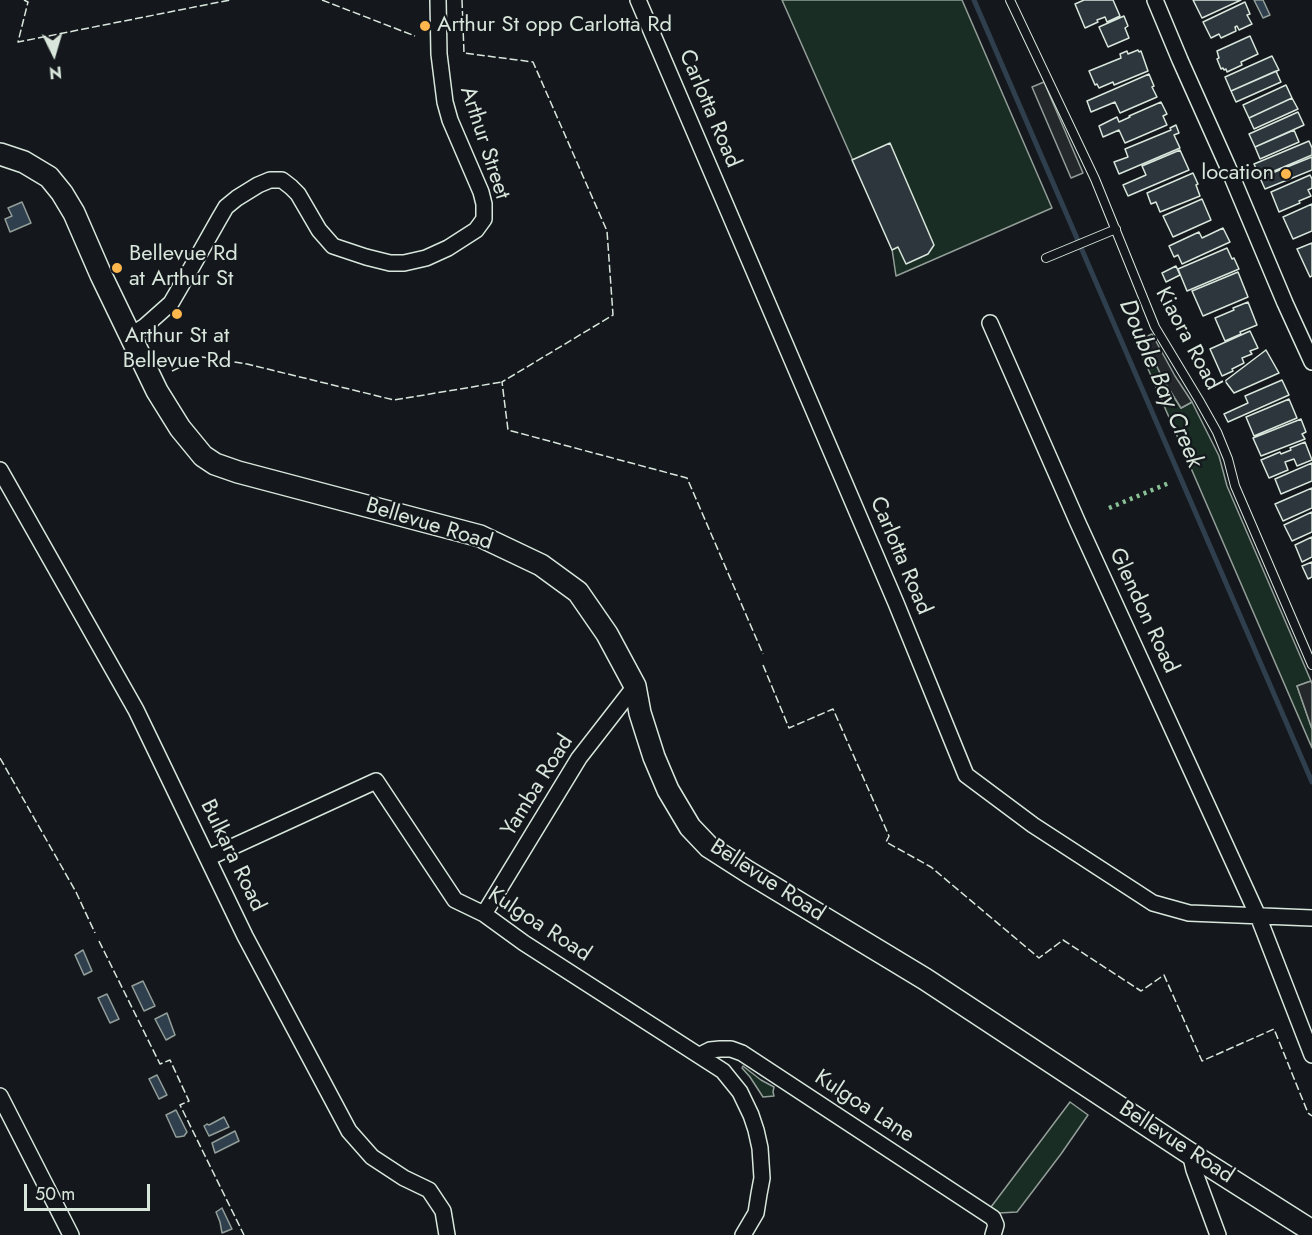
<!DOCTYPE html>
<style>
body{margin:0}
#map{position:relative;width:1312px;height:1235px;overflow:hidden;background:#14181c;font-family:Jost,sans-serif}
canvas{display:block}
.north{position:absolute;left:24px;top:24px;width:60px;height:60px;-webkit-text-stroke:4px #14181c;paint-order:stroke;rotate:175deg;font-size:16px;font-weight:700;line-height:24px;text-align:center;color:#d8e6dc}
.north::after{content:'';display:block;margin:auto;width:21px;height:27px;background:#d8e6dc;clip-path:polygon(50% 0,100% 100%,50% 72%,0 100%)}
.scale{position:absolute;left:24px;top:1184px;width:126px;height:27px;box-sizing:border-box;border:3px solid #d8e6dc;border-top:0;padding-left:8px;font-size:18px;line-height:21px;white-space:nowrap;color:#d8e6dc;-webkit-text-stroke:4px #14181c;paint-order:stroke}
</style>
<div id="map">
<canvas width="1312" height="1235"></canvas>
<div class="north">N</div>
<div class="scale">50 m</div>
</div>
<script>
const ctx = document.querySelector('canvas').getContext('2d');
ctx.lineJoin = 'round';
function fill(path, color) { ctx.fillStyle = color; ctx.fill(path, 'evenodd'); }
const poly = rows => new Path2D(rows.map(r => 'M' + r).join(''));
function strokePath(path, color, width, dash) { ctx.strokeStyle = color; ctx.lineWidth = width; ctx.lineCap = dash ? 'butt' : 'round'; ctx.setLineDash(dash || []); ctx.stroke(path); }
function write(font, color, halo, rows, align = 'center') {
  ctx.font = font + ' Jost,sans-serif'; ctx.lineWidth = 4.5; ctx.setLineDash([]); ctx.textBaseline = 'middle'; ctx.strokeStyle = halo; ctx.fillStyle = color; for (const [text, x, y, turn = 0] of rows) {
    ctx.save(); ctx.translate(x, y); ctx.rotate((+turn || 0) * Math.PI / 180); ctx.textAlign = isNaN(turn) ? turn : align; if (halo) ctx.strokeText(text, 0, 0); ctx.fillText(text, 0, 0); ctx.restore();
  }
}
const green = poly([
 [782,0,962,0,1052,208,896,276,892,249,782,0],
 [1143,338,1164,381,1181,408,1192,402,1219,456,1227,486,1311,681,1297,686,1312,729,1312,748,1136,341,1143,338],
 [743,1066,761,1080,774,1087,773,1092,774,1096,763,1097,750,1077,742,1068,743,1066],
 [1070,1102,1088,1115,1061,1154,1017,1212,999,1213,991,1207,1070,1102]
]);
fill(green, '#1a2d24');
strokePath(green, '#939e99', 1.5);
const parking = poly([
 [1044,82,1083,173,1071,178,1032,87,1044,82],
 [1152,334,1175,376,1192,402,1181,408,1164,381,1143,338,1152,334],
 [1311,681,1312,684,1312,729,1297,686,1311,681]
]);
fill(parking, '#24282b');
strokePath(parking, '#939e99', 1.5);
const water = poly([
 [1254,0,1263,0,1270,15,1263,18,1254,0],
 [22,202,31,223,10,232,5,219,12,216,8,208,22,202],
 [83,950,92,971,84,975,75,955,83,950],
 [143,981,155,1006,144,1011,132,986,143,981],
 [107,994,119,1019,110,1023,98,998,107,994],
 [167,1013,175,1035,166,1040,155,1019,167,1013],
 [157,1075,167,1095,159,1099,149,1079,157,1075],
 [176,1110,187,1132,184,1136,178,1137,176,1137,166,1115,176,1110],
 [224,1117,229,1127,209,1136,204,1126,207,1124,209,1125,224,1117],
 [235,1131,239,1141,215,1153,212,1143,235,1131],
 [222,1208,232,1229,222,1233,220,1222,216,1212,222,1208]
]);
fill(water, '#2f3f4d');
strokePath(water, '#939e99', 1.5);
strokePath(poly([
 [974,0,1312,782]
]), '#2f3f4d', 5);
const building = poly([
 [1084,0,1113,0,1120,16,1107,22,1105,17,1097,20,1098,22,1085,28,1075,4,1084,0],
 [1193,0,1241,0,1202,18,1193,0],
 [1245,2,1250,14,1247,15,1252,24,1239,30,1237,26,1235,27,1236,31,1221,38,1219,34,1211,38,1203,22,1245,2],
 [1124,16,1128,26,1125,28,1129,38,1108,47,1099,27,1124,16],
 [1250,36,1258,54,1241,62,1242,65,1227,72,1226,69,1224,70,1223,68,1221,69,1217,59,1219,58,1217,51,1250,36],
 [1138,50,1139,52,1141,51,1148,71,1114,85,1113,82,1099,88,1097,84,1095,85,1089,71,1121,58,1120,54,1127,51,1128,54,1138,50],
 [1272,56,1279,70,1231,91,1225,77,1272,56],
 [1276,71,1281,82,1236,102,1231,91,1276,71],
 [1149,74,1154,86,1152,87,1157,97,1120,113,1115,102,1091,112,1087,101,1149,74],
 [1286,85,1292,98,1249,118,1243,105,1286,85],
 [1292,98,1298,109,1254,129,1249,118,1292,98],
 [1161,102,1167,114,1163,116,1167,125,1125,143,1119,130,1103,137,1099,126,1117,117,1119,122,1130,117,1129,116,1161,102],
 [1298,112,1304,125,1255,147,1249,134,1298,112],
 [1176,125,1179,133,1174,135,1180,148,1119,174,1114,162,1128,157,1125,149,1171,130,1170,128,1176,125],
 [1294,130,1299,142,1260,159,1255,147,1294,130],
 [1309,141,1312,148,1312,155,1260,177,1254,164,1309,141],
 [890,143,934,245,928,254,906,264,898,247,892,250,852,160,890,143],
 [1180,150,1189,170,1128,196,1123,185,1146,175,1142,166,1180,150],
 [1312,157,1312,170,1265,189,1260,178,1312,157],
 [1193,173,1198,184,1196,185,1200,196,1160,212,1156,202,1151,204,1147,193,1193,173],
 [1310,175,1312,179,1312,188,1308,190,1311,196,1299,201,1300,203,1279,212,1271,192,1310,175],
 [1202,199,1211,220,1173,237,1163,216,1202,199],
 [1312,204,1312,231,1293,239,1283,217,1312,204],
 [1223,228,1230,242,1182,264,1178,255,1174,257,1169,246,1199,232,1202,238,1223,228],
 [1312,243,1312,276,1310,277,1297,249,1312,243],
 [1227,248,1232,259,1234,258,1239,269,1187,291,1178,269,1227,248],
 [1176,266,1180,275,1166,282,1162,273,1176,266],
 [1238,272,1248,297,1203,316,1192,291,1238,272],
 [1248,302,1257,325,1240,332,1241,334,1225,341,1215,318,1234,310,1233,308,1248,302],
 [1250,331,1258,348,1250,351,1252,354,1242,358,1244,363,1232,369,1233,371,1222,376,1210,349,1250,331],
 [1266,350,1279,373,1234,393,1225,381,1266,350],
 [1282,380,1289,395,1228,422,1224,414,1248,403,1245,396,1282,380],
 [1289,399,1297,418,1254,436,1246,417,1289,399],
 [1301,419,1306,432,1302,434,1305,439,1261,456,1253,438,1301,419],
 [1305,442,1312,460,1297,466,1294,459,1285,462,1288,470,1269,478,1261,460,1280,452,1281,454,1291,450,1290,448,1305,442],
 [1312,463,1312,481,1281,494,1275,479,1312,463],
 [1312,488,1312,508,1283,521,1275,504,1312,488],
 [1312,512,1312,532,1292,541,1284,525,1312,512],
 [1312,537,1312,557,1302,562,1295,545,1312,537],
 [1312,562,1312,577,1308,579,1302,566,1312,562]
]);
fill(building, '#2c363c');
strokePath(building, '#d8e6dc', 1.5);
const lane = poly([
 [1010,0,1095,179,1155,327,1199,400,1217,432,1228,459,1235,486,1312,665],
 [1046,258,1116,229]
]);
const street = poly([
 [638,0,896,603,966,775,1033,825,1153,903,1189,913,1312,918],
 [1155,0,1180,60,1227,165,1285,303,1312,362],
 [990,323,1078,523,1258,916,1312,1055],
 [131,335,144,327,171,303,189,272,219,219,226,207,237,198,258,185,270,180,282,180,291,187,298,194,319,230,333,246,366,257,390,263,404,263,426,258,448,248,476,230,484,219,484,204,481,192,450,120,445,102,439,54,438,0],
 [0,470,136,710,245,936,349,1131,372,1157,404,1178,429,1190,443,1211,447,1235],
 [208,858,376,781,455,900,484,914,524,943,723,1071,740,1092,751,1115,756,1130,760,1148,762,1178,759,1194,756,1213,743,1235],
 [484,914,579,758,635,686],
 [700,1055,710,1050,720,1049,731,1049,742,1053,993,1218,996,1225,993,1235],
 [0,1096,71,1235],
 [1190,1153,1194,1170,1218,1235]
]);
const secondary = poly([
 [0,154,24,162,49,177,62,193,74,213,101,275,157,391,180,428,203,456,215,464,238,472,480,536,541,565,578,592,607,634,635,686,640,713,654,757,668,790,690,827,709,847,748,872,925,979,1186,1151,1312,1231]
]);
strokePath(lane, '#d8e6dc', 10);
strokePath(street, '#d8e6dc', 18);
strokePath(secondary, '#d8e6dc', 24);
strokePath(lane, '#14181c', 8);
strokePath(street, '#14181c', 15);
strokePath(secondary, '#14181c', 21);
strokePath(poly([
 [1109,508,1169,483]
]), '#8ac095', 4.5, [3, 4.5]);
strokePath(poly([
 [24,0,28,2,18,42,230,0],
 [322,0,415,36],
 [462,0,464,53,533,62,607,231,613,315,502,382,508,430,687,478,763,654],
 [172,371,202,357,247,364,394,400,502,382],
 [763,665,789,728,833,709,889,836,886,842,931,867,1039,958,1063,940,1141,991,1164,975,1202,1061,1274,1029,1308,1113,1312,1116],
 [0,758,76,892,95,933],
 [99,941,160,1064,170,1060,189,1101,180,1105,244,1235]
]), '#d8e6dc', 1.5, [8, 3]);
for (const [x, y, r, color] of [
 [425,26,6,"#ffb74d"],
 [1286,174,6,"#ffb74d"],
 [117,268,6,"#ffb74d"],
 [177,314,6,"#ffb74d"]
]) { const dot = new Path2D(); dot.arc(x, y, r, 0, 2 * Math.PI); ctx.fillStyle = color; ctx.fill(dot); strokePath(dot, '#14181c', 2); }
write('22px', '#d8e6dc', '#14181c', [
 ["Arthur St opp Carlotta Rd",437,26],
 ["location",1274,174,"right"],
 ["Bellevue Rd",129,255],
 ["at Arthur St",129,280],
 ["Arthur St at",177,337,"center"],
 ["Bellevue Rd",177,362,"center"]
], 'left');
write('22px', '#d8e6dc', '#14181c', [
 ["Carlotta Road",709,109,67],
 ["Arthur Street",484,143,72],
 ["Kiaora Road",1187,339,62],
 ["Bellevue Road",429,525,17],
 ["Carlotta Road",900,556,67],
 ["Glendon Road",1143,611,65],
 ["Yamba Road",538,786,-58],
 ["Bulkara Road",232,856,64],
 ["Bellevue Road",767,881,33],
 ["Kulgoa Road",539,925,33],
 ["Kulgoa Lane",864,1107,33],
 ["Bellevue Road",1176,1143,33]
]);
write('italic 24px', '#d8e6dc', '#14181c', [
 ["Double Bay Creek",1160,384,67]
]);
</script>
